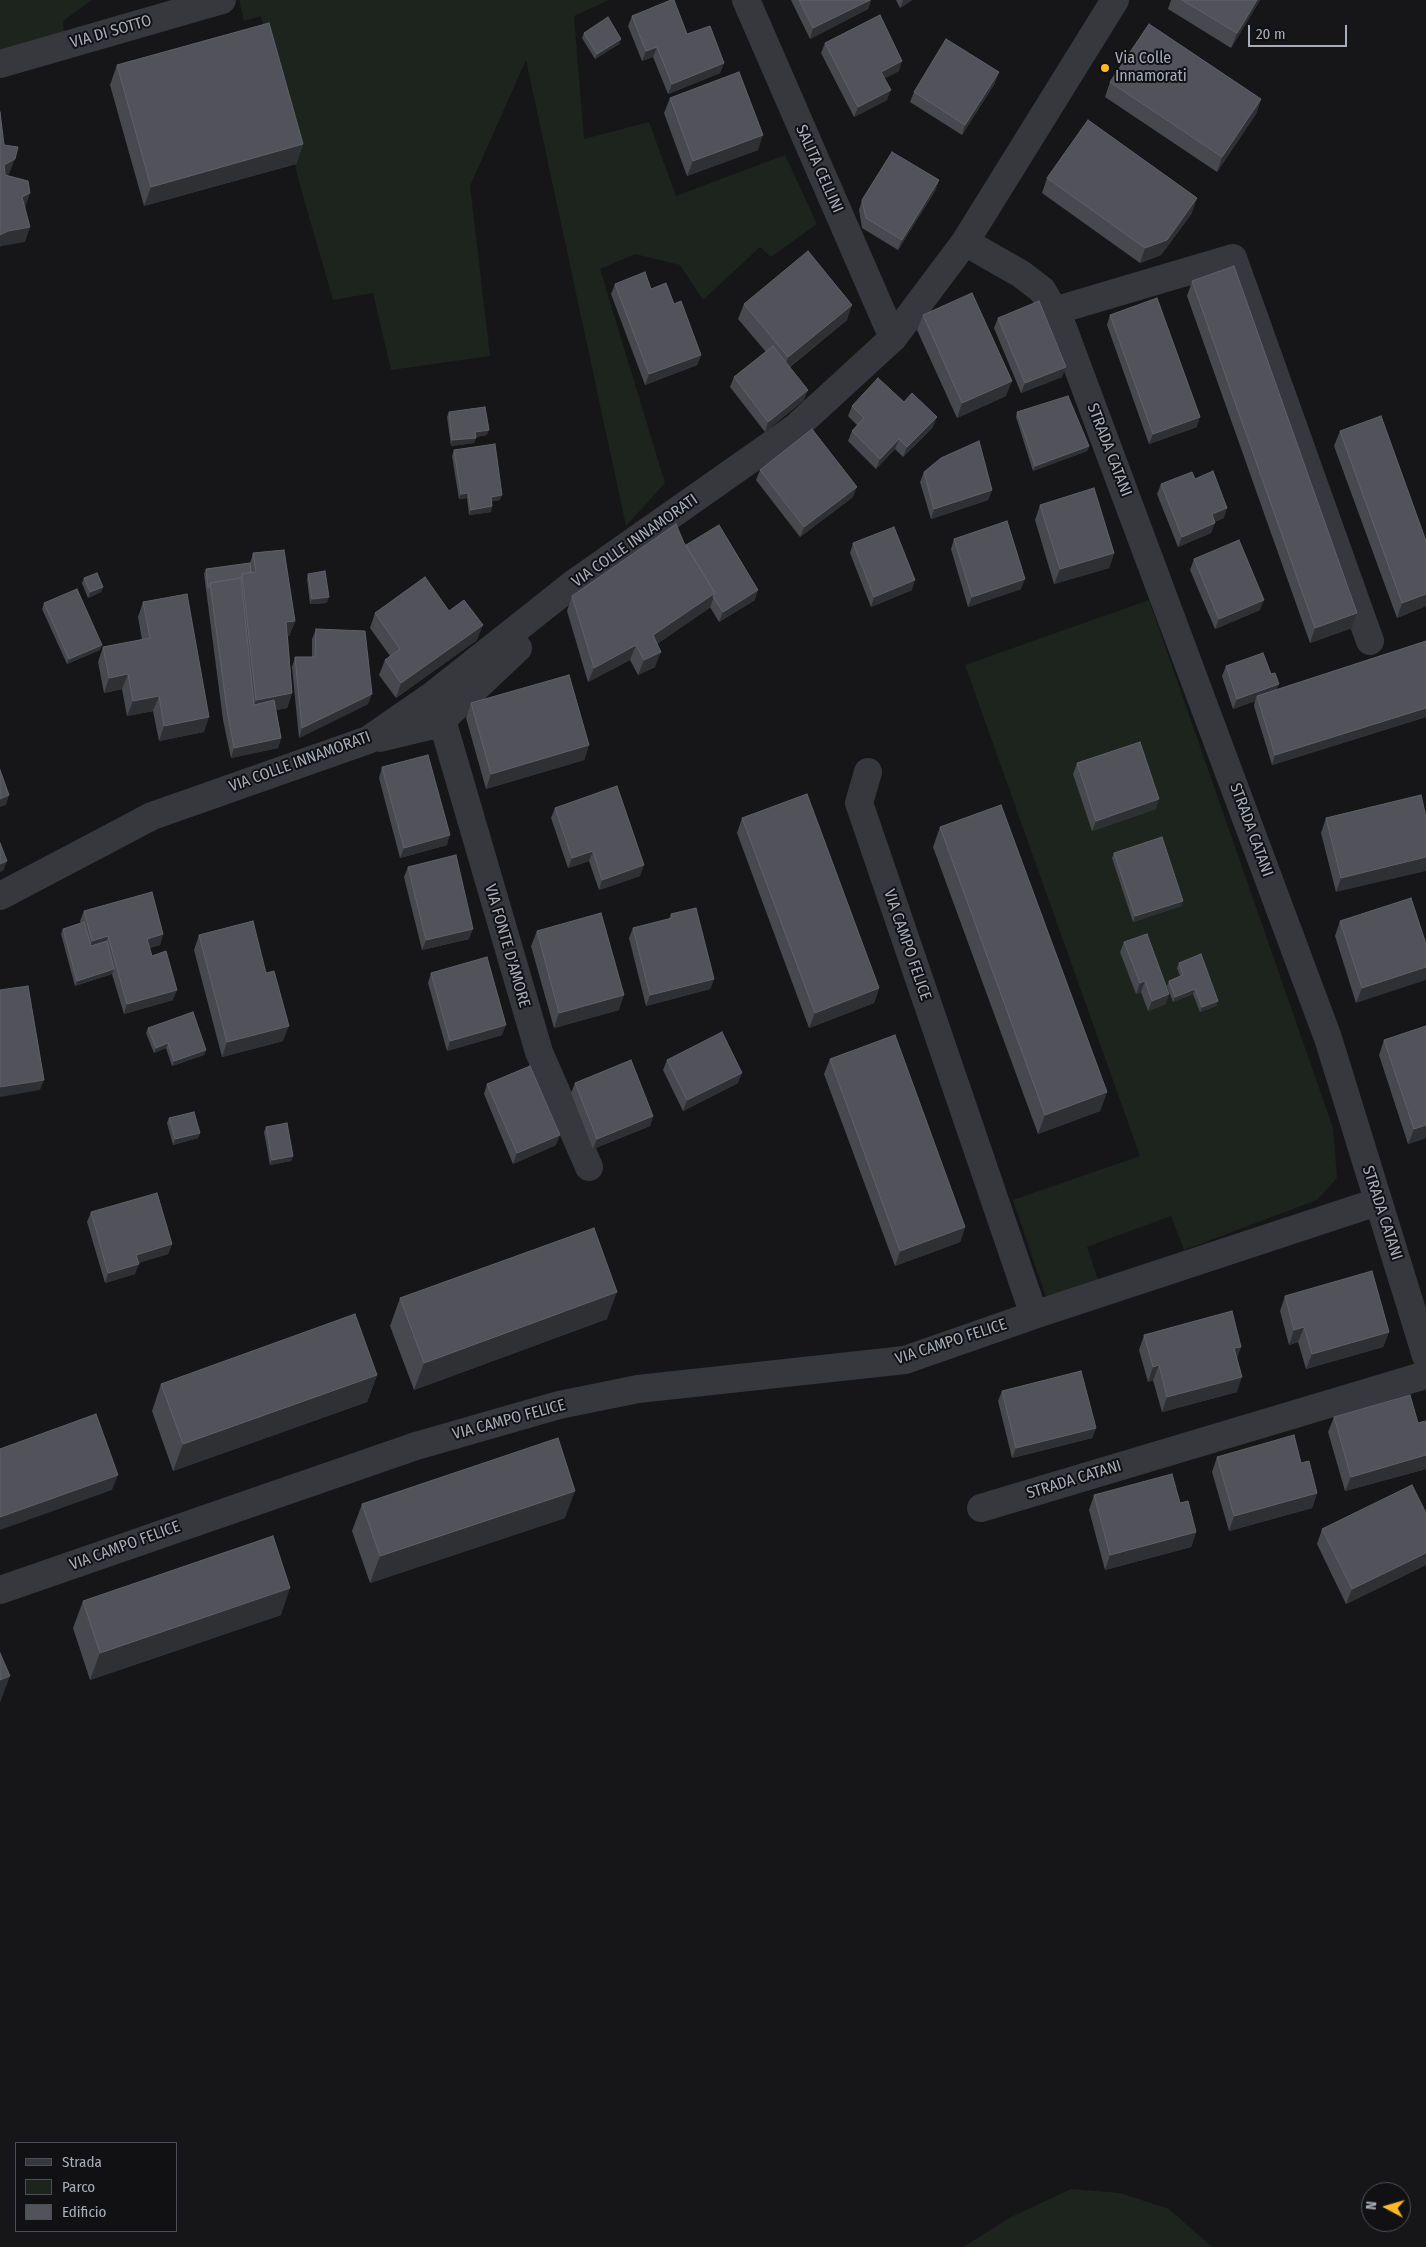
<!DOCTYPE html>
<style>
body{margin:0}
#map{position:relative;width:1426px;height:2247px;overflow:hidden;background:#161619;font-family:"Fira Sans Condensed",sans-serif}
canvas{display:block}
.legend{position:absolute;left:15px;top:2142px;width:162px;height:90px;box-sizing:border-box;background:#111114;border:1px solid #4d4f56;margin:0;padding:6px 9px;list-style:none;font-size:15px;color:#a8adba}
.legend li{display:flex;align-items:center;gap:10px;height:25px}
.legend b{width:25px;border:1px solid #4d4f56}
.north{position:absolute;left:1361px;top:2182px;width:50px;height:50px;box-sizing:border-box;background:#111114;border:1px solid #4d4f56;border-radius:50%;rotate:276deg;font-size:14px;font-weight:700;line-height:20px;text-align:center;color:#a8adba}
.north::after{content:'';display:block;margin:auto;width:18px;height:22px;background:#feb729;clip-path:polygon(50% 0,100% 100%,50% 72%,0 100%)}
.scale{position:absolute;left:1248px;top:25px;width:99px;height:22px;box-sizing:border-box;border:2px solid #a8adba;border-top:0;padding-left:6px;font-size:15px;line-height:18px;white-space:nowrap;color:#a8adba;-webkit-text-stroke:4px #111114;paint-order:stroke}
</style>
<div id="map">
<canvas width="1426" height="2247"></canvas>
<ul class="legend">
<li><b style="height:6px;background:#37383e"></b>Strada</li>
<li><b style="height:14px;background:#1c241d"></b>Parco</li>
<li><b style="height:14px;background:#52535a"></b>Edificio</li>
</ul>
<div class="north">N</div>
<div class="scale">20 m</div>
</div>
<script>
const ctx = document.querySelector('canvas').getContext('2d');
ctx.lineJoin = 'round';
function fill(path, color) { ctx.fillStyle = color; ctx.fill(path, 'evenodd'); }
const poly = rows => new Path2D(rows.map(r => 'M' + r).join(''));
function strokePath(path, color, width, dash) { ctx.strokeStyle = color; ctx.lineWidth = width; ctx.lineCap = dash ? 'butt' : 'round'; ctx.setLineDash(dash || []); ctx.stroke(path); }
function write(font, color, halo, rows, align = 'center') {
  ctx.font = font + ' "Fira Sans Condensed",sans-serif'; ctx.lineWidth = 4; ctx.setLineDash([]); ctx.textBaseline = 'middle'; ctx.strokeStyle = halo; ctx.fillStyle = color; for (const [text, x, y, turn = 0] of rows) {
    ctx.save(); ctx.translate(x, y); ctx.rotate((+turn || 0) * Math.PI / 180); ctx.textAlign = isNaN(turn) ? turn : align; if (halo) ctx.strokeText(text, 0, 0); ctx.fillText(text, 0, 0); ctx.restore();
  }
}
fill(poly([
 [0,0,92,0,63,21,64,33,0,51],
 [239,0,609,0,574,16,584,139,649,122,676,196,785,155,817,224,771,257,760,247,703,300,680,265,635,254,600,269,665,483,626,526,526,60,470,186,490,356,391,370,373,293,333,300,299,182,261,16,244,21],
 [1149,600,1333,1128,1337,1178,1317,1200,1184,1250,1171,1216,1087,1247,1098,1280,1046,1297,1013,1200,1140,1156,965,665],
 [1071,2189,1120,2193,1169,2209,1212,2247,963,2247,1011,2217]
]), '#1c241d');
strokePath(poly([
 [746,0,893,338],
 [0,64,222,0],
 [965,242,1021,274,1042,290,1060,320,1328,1038,1426,1356],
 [1054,311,1233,258,1370,641],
 [442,720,539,1052,589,1167],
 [380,738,430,726,442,720,518,648],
 [868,772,859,803,1034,1315],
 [0,896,152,816,368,740,433,695,573,584,795,428,893,338,965,242,1115,0],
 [981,1508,1426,1375],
 [0,1590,416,1446,559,1405,638,1389,905,1360,1034,1315,1377,1202]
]), '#37383e', 28);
fill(poly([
 [791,0,871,0,868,9,810,39],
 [896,0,912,0,900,8],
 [1171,0,1260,0,1231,48,1168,9],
 [632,16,724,63,720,73,668,94,653,57,642,61,628,26],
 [584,33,621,39,619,44,595,59,582,38],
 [825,43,899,71,885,78,887,100,854,117,821,53],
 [117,65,303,144,296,164,144,206,110,85],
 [1110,82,1261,99,1256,114,1217,172,1105,97],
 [995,83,962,135,910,102,914,92],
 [670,98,758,150,687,176,664,113],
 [1047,178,1192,213,1161,255,1140,263,1042,193],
 [939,180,935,191,898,250,862,228,859,210,862,200],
 [1192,281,1357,613,1352,628,1310,643,1187,296],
 [615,284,674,304,701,355,697,365,645,385,611,294],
 [744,304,847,320,790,367,804,400,765,432,730,387,734,377,766,352,738,319],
 [923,315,1006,396,957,418,917,330],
 [1110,315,1197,427,1149,444,1107,325],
 [998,318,1062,377,1021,393,994,328],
 [904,402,933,427,903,457,895,449,876,469,848,441,852,431,857,425,848,416,852,406],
 [449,412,487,435,476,437,474,443,451,446,447,417],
 [1017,412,1089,446,1087,451,1033,471,1016,417],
 [1340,431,1426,541,1426,606,1397,618,1334,446],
 [454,450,500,500,492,501,491,512,469,515,467,498,459,499,452,456],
 [760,470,853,497,800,537,756,480],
 [924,472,992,490,988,500,931,519,920,482],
 [1195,479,1224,518,1214,522,1211,533,1178,547,1157,494,1161,484],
 [1040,505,1114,553,1109,568,1054,584,1035,520],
 [954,539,1021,589,968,607,951,549],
 [853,543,912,590,871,607,850,553],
 [686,545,755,600,719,622,710,607,657,644,655,667,638,675,630,660,588,682,567,611,572,596],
 [253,553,295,621,289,636,288,636,292,693,287,708,276,710,281,738,278,748,231,758,223,720,204,574,206,569,250,563],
 [1194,559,1260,610,1215,629,1190,570],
 [308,574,327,603,310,604,307,579],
 [84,578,103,587,101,592,88,598,82,583],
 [143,602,204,732,159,741,153,711,127,716,122,689,104,693,98,662,103,647,142,640,138,617],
 [44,603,100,650,67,664,42,609],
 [449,611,477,640,396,698,379,675,385,660,390,656,370,628,375,613],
 [316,629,368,704,299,738,292,667,295,657,312,657,312,639],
 [1426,641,1426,717,1272,765,1254,706,1255,701,1233,709,1222,676,1226,666,1271,674,1277,690],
 [471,703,589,745,584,760,486,789,466,718],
 [1077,763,1156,809,1092,831,1073,774],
 [382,767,447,845,400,858,379,778],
 [1421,795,1336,892,1321,833,1326,818],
 [555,808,640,876,599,890,589,861,568,868,551,818],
 [742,818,879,988,874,1003,809,1028,737,833],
 [940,827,1107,1092,1100,1111,1038,1134,933,847],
 [1114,853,1183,901,1181,906,1133,922,1112,858],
 [408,867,469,939,422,950,404,877],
 [84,911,163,934,160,945,149,948,152,956,173,1000,124,1014,112,974,75,986,61,934,63,929,81,923,80,921],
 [671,914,714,979,710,989,646,1006,629,938,633,928,669,919],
 [1340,921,1426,944,1356,1003,1335,936],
 [537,931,619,1010,554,1028,531,946],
 [199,935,283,1041,222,1057,194,950],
 [1124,942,1166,1004,1148,1011,1141,992,1136,994,1120,952],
 [1179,963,1218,1001,1216,1006,1200,1012,1193,994,1173,1002,1167,986,1169,981,1180,976,1177,968],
 [431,973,502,1035,447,1051,428,983],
 [148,1028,206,1050,204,1055,172,1066,166,1048,154,1053,146,1033],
 [1384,1040,1426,1138,1408,1144,1379,1055],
 [830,1059,965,1227,960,1242,895,1266,824,1074],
 [667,1060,738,1083,683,1111,663,1070],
 [575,1083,653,1116,650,1126,593,1149,571,1093],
 [487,1084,556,1145,513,1164,484,1094],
 [169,1118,200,1133,198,1138,173,1145,167,1123],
 [266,1127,293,1156,291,1161,270,1165,264,1132],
 [91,1212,172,1244,168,1254,138,1263,135,1274,105,1283,87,1222],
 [1285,1296,1389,1332,1383,1347,1306,1369,1298,1342,1289,1345,1280,1311],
 [400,1298,607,1319,414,1390,390,1326],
 [1144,1335,1237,1358,1237,1392,1162,1412,1153,1380,1148,1382,1139,1350],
 [377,1375,367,1402,173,1471,152,1411,161,1384],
 [1002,1391,1096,1428,1092,1438,1012,1458,998,1401],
 [1334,1417,1418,1423,1426,1426,1426,1469,1345,1491,1328,1432],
 [1217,1457,1301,1463,1317,1493,1312,1508,1229,1531,1212,1472],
 [1094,1495,1180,1503,1196,1532,1191,1547,1105,1570,1089,1510],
 [362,1504,565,1518,370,1583,352,1531],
 [1426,1513,1426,1565,1346,1604,1317,1544,1322,1529],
 [83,1601,281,1615,90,1680,73,1628]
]), '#47494e');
fill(poly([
 [870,0,871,0,868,9,810,39,813,28],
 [903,0,912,0,900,8],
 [1257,0,1260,0,1231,48,1237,33],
 [621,39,619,44,595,59,597,54],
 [657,47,653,57,642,61,646,51],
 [902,61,899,71,878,82,881,72],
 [724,63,720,73,668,94,672,84],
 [999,72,995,83,962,135,965,125],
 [891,90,887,100,854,117,858,107],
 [1261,99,1256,114,1217,172,1222,157],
 [763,135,758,150,687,176,693,161],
 [303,144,296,164,144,206,151,187],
 [15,159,9,174,0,179,4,165],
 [939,180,935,191,898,250,902,240],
 [30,193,25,208,22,197],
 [1197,198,1192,213,1161,255,1140,263,1145,248],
 [30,227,25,242,2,246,0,247,0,235,8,231],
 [852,305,847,320,783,372,788,357],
 [701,355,697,365,645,385,649,374],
 [1066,367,1062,377,1021,393,1025,383],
 [1012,381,1006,396,957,418,962,403],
 [808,390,804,400,765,432,768,422],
 [937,417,933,427,903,457,907,447],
 [1200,417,1197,427,1149,444,1153,434],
 [489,430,487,435,473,437,475,432],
 [476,438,474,443,451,446,452,440],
 [899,439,895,449,876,469,880,459],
 [1089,446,1087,451,1033,471,1035,466],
 [857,487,853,497,800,537,804,527],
 [992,490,988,500,931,519,934,509],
 [468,493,467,498,459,499,461,494],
 [502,495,500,500,489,502,491,497],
 [492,506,491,512,469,515,471,510],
 [1227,508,1224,518,1208,524,1212,514],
 [1215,523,1211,533,1178,547,1182,537],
 [1114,553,1109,568,1054,584,1060,569],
 [1025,579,1021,589,968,607,972,597],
 [915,580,912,590,871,607,874,597],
 [103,587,101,592,88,598,90,592],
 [758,590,755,600,719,622,723,612],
 [715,593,710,608,648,650,653,635],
 [1426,594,1426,606,1397,618,1402,603],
 [329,597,327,603,310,604,312,599],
 [1264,600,1260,610,1215,629,1219,619],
 [1357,613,1352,628,1310,643,1315,628],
 [295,621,289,636,281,637,286,622],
 [483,625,477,640,396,698,401,683],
 [102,645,100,650,67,664,69,659],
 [636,645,630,660,588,682,594,668],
 [661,652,655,667,638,675,644,660],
 [128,674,122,689,104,693,109,678],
 [1279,684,1275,694,1257,696,1255,701,1233,709,1237,699],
 [292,693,287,708,250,715,256,700],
 [372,694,368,704,299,738,302,728],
 [159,696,153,711,127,716,133,701],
 [1426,708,1426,717,1272,765,1275,755],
 [209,717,204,732,159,741,164,726],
 [281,738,278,748,231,758,234,748],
 [589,745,584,760,486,789,491,774],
 [9,795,6,805,0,807,0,799],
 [1159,799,1156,809,1092,831,1096,821],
 [450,835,447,845,400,858,404,848],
 [593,851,589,861,568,868,572,858],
 [1426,857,1426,871,1336,892,1341,878],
 [7,861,3,871,0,872,0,864],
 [644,865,640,876,599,890,602,880],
 [1183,901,1181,906,1133,922,1135,916],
 [473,929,469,939,422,950,426,940],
 [163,934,160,945,143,949,147,939],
 [108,936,105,947,89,951,92,941],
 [1426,967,1426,980,1356,1003,1362,988],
 [114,969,112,974,75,986,77,981],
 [714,979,710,989,646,1006,650,995],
 [1145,981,1141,992,1136,994,1140,983],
 [879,988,874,1003,809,1028,815,1013],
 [1195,989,1193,994,1173,1002,1175,997],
 [177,990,173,1000,124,1014,127,1004],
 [1169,994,1166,1004,1148,1011,1152,1001],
 [624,995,619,1010,554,1028,559,1013],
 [1218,1001,1216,1006,1200,1012,1202,1007],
 [506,1025,502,1035,447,1051,450,1041],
 [289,1026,283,1041,222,1057,227,1042],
 [168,1043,166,1048,154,1053,156,1048],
 [206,1050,204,1055,172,1066,174,1061],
 [742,1073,738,1083,683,1111,687,1100],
 [44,1080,40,1090,0,1097,0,1087],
 [1107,1092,1100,1111,1038,1134,1045,1115],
 [653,1116,650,1126,593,1149,597,1139],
 [1426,1125,1426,1138,1408,1144,1414,1129],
 [200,1133,198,1138,173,1145,175,1139],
 [560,1135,556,1145,513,1164,517,1153],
 [293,1156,291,1161,270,1165,272,1160],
 [965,1227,960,1242,895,1266,900,1251],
 [172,1244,168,1254,132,1265,136,1255],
 [139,1264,135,1274,105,1283,108,1273],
 [617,1292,607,1319,414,1390,424,1363],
 [1304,1327,1298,1342,1289,1345,1294,1330],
 [1389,1332,1383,1347,1306,1369,1312,1354],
 [1241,1347,1236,1362,1234,1348],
 [1159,1365,1153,1380,1148,1382,1153,1367],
 [377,1375,367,1402,173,1471,183,1444],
 [1242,1377,1237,1392,1162,1412,1167,1397],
 [1096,1428,1092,1438,1012,1458,1016,1448],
 [1426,1455,1426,1469,1345,1491,1351,1477],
 [118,1475,112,1490,0,1530,0,1517],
 [575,1491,565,1518,370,1583,380,1556],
 [1317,1493,1312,1508,1229,1531,1234,1516],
 [1196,1532,1191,1547,1105,1570,1110,1555],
 [1426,1553,1426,1565,1346,1604,1352,1589],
 [290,1588,281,1615,90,1680,100,1653],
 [10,1676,0,1703,0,1680]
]), '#2f3034');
const building = poly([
 [671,0,674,0,687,34,710,26,724,63,672,84,657,47,646,51,632,16,671,0],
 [799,0,870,0,813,28,799,0],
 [1182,0,1257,0,1237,33,1182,0],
 [880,15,902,61,881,72,891,90,858,107,825,43,880,15],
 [608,17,621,39,597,54,584,33,608,17],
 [269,23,303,144,151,187,117,65,269,23],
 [1149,24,1261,99,1222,157,1110,82,1149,24],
 [946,39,999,72,965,125,914,92,946,39],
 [739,72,763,135,693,161,670,98,739,72],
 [0,112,4,145,18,147,15,159,4,165,5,175,28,181,30,193,22,197,30,227,8,231,0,235,0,112],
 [1088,120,1197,198,1167,240,1145,248,1047,178,1088,120],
 [892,152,939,180,902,240,866,218,862,200,892,152],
 [808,251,852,305,788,357,744,304,808,251],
 [1234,266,1357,613,1315,628,1192,281,1234,266],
 [645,272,651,289,666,283,674,304,681,301,701,355,649,374,615,284,645,272],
 [972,293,1012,381,962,403,923,315,972,293],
 [1157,298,1200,417,1153,434,1110,315,1157,298],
 [1039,301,1066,367,1025,383,998,318,1039,301],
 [773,346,808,390,768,422,734,377,773,346],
 [878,378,904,402,912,393,937,417,907,447,899,439,880,459,852,431,864,418,852,406,878,378],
 [1068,396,1089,446,1035,466,1017,412,1068,396],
 [485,407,489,430,475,432,476,438,452,440,449,412,485,407],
 [1381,416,1426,541,1426,594,1402,603,1340,431,1381,416],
 [812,429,857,487,804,527,760,470,812,429],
 [979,441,992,490,934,509,924,472,941,458,979,441],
 [495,444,502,495,491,497,492,506,471,510,468,493,461,494,454,450,495,444],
 [1213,471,1227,508,1212,514,1215,523,1182,537,1161,484,1192,472,1195,479,1213,471],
 [1094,488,1114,553,1060,569,1040,505,1094,488],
 [1007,521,1025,579,972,597,954,539,1007,521],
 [676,524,684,543,715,593,653,635,661,652,644,660,636,645,594,668,572,596,676,524],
 [719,525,758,590,723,612,713,597,715,593,686,545,719,525],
 [894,527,915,580,874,597,853,543,894,527],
 [1239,540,1264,600,1219,619,1194,559,1239,540],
 [284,550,295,621,286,622,292,693,256,700,242,574,256,572,253,553,284,550],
 [250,563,251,572,242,574,241,578,210,583,208,588,206,569,250,563],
 [325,571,329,597,312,599,308,574,325,571],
 [97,573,103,587,90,592,84,578,97,573],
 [425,577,449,611,464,600,483,625,401,683,385,660,400,649,375,613,425,577],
 [241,578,254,705,274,700,281,738,234,748,227,710,210,583,241,578],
 [77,589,102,645,69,659,44,603,77,589],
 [187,594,209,717,164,726,159,696,133,701,128,674,109,678,103,647,150,638,143,602,187,594],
 [316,629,365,631,372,694,302,728,295,657,315,657,316,629],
 [1426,641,1426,708,1275,755,1257,696,1426,641],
 [1263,653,1271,674,1275,673,1279,684,1237,699,1226,666,1263,653],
 [569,675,589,745,491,774,471,703,569,675],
 [1140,742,1159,799,1096,821,1077,763,1140,742],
 [428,755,450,835,404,848,382,767,428,755],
 [0,770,9,795,0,799,0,770],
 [617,786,644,865,602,880,593,851,572,858,555,808,617,786],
 [807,794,879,988,815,1013,742,818,807,794],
 [1421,795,1426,817,1426,857,1341,878,1326,818,1421,795],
 [1001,805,1107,1092,1045,1115,940,827,1001,805],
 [1162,837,1183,901,1135,916,1114,853,1162,837],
 [0,843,7,861,0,864,0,843],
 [456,855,473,929,426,940,408,867,456,855],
 [152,892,163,934,147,939,152,956,166,951,177,990,127,1004,108,936,92,941,84,911,152,892],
 [1411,898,1426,944,1426,967,1362,988,1340,921,1411,898],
 [696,908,714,979,650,995,633,928,672,918,671,914,696,908],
 [601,913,624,995,559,1013,537,931,601,913],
 [253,921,266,973,274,971,289,1026,227,1042,199,935,253,921],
 [84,922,91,946,107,941,114,969,77,981,63,929,84,922],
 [1147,934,1169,994,1152,1001,1145,981,1140,983,1124,942,1147,934],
 [1201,954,1218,1001,1202,1007,1195,989,1175,997,1169,981,1183,975,1179,963,1201,954],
 [487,957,506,1025,450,1041,431,973,487,957],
 [28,986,44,1080,0,1087,0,990,28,986],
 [193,1012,206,1050,174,1061,168,1043,156,1048,148,1028,193,1012],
 [1426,1026,1426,1125,1414,1129,1384,1040,1426,1026],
 [722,1032,742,1073,687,1100,667,1060,722,1032],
 [895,1035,965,1227,900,1251,830,1059,895,1035],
 [631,1060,653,1116,597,1139,575,1083,631,1060],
 [530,1066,560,1135,517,1153,487,1084,530,1066],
 [194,1112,200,1133,175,1139,169,1118,194,1112],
 [287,1123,293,1156,272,1160,266,1127,287,1123],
 [157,1193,172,1244,136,1255,139,1264,108,1273,91,1212,157,1193],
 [594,1228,617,1292,424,1363,400,1298,594,1228],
 [1372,1271,1389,1332,1312,1354,1304,1327,1294,1330,1285,1296,1372,1271],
 [1232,1311,1241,1347,1234,1348,1242,1377,1167,1397,1159,1365,1153,1367,1144,1335,1232,1311],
 [355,1314,377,1375,183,1444,161,1384,355,1314],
 [1081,1371,1096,1428,1016,1448,1002,1391,1081,1371],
 [1410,1395,1418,1423,1425,1421,1426,1426,1426,1455,1351,1477,1334,1417,1410,1395],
 [96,1414,118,1475,0,1517,0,1449,96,1414],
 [1294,1435,1301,1463,1309,1461,1317,1493,1234,1516,1217,1457,1294,1435],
 [558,1438,575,1491,380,1556,362,1504,558,1438],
 [1172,1474,1180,1503,1188,1501,1196,1532,1110,1555,1094,1495,1172,1474],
 [1412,1485,1426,1513,1426,1553,1352,1589,1322,1529,1412,1485],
 [273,1536,290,1588,100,1653,83,1601,273,1536],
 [0,1653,10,1676,0,1680,0,1653]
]);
fill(building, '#52535a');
strokePath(building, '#5f6169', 1);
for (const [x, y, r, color] of [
 [1105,68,5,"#feb729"]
]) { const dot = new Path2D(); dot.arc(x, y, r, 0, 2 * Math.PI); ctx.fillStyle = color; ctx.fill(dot); strokePath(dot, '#111114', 2); }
write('16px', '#a8adba', '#111114', [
 ["VIA DI SOTTO",111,32,-16],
 ["SALITA CELLINI",819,169,66],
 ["STRADA CATANI",1109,450,69],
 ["VIA COLLE INNAMORATI",635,541,-35],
 ["VIA COLLE INNAMORATI",300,762,-20],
 ["STRADA CATANI",1251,830,70],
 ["VIA CAMPO FELICE",907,945,71],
 ["VIA FONTE D'AMORE",507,946,74],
 ["STRADA CATANI",1382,1213,72],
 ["VIA CAMPO FELICE",951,1342,-18],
 ["VIA CAMPO FELICE",509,1420,-15],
 ["STRADA CATANI",1074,1480,-17],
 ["VIA CAMPO FELICE",125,1546,-20]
]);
write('16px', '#a8adba', '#111114', [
 ["Via Colle",1115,59],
 ["Innamorati",1115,77]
], 'left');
</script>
